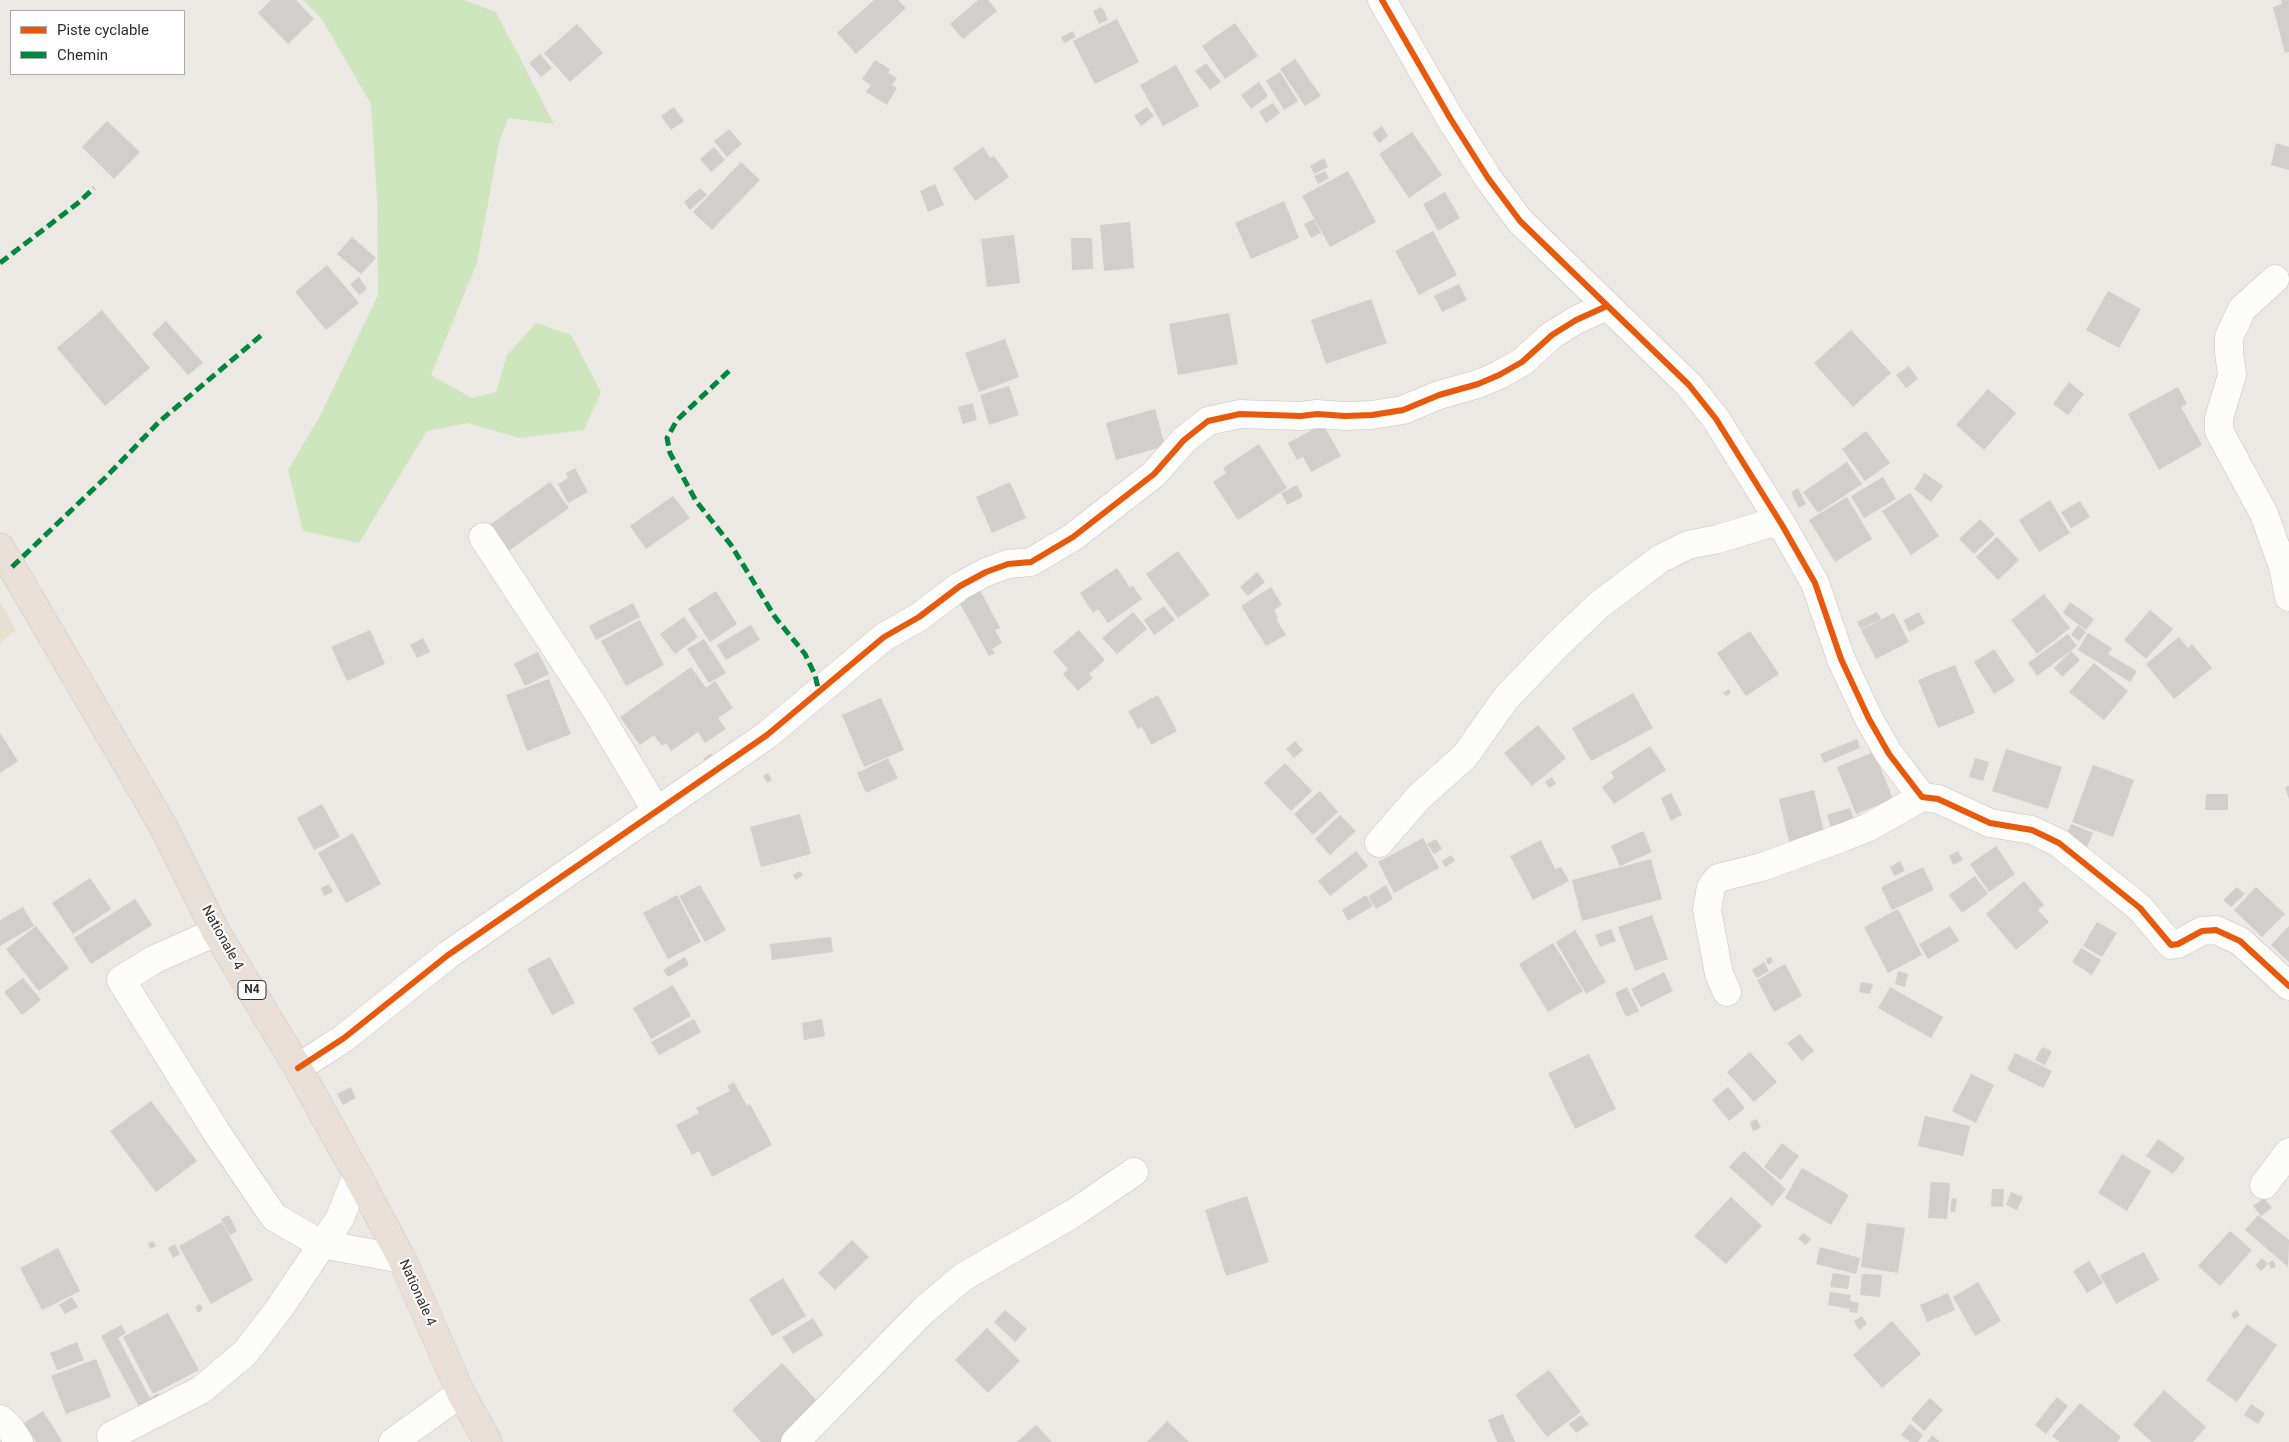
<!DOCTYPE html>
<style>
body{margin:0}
#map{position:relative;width:2289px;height:1442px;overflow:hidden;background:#ece8e4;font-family:Roboto,sans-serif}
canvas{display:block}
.legend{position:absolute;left:10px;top:10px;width:175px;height:65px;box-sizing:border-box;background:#fff;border:1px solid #ababab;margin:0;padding:6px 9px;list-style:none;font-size:15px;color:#2e2e2e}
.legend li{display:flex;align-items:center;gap:10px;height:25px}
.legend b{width:25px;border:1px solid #ababab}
</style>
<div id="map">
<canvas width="2289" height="1442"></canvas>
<ul class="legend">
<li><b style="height:6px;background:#e8590c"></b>Piste cyclable</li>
<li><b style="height:6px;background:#00873e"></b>Chemin</li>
</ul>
</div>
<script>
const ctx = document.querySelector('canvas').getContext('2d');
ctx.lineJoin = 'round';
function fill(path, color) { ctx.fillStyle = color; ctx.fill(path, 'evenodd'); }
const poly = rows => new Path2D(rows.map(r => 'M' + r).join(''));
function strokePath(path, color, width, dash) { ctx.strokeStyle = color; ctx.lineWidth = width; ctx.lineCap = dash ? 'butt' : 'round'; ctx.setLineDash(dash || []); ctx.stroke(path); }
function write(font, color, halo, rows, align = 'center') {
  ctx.font = font + ' Roboto,sans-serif'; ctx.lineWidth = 4; ctx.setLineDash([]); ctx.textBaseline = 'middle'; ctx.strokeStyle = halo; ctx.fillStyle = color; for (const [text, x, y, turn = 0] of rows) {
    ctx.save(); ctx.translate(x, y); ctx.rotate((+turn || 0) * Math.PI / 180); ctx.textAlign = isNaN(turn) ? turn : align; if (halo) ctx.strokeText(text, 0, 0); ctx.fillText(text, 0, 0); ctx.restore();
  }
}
fill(poly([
 [0,602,16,630,0,643]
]), '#e6e0d3');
fill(poly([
 [303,0,464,0,496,12,554,124,508,118,499,143,477,263,431,375,472,398,496,392,507,355,536,323,571,335,601,392,584,430,519,438,468,423,427,431,359,543,303,531,288,470,321,414,378,295,377,197,371,104,321,18]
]), '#cee6be');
fill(poly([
 [271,0,296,0,314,19,288,44,258,13],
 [874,0,898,0,906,8,856,54,837,33],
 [978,0,988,0,997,11,963,39,950,24],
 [2281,0,2289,0,2289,52,2285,53,2273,7,2282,4],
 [1102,7,1108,20,1099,24,1093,11],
 [1117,19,1139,62,1095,84,1073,41],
 [1235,23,1258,56,1225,79,1202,46],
 [577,24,603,53,570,82,544,53],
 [1073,31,1076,37,1064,43,1061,37],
 [540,54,552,68,541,77,529,63],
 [1295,59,1321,96,1305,106,1280,69],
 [875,60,890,69,888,73,897,78,892,85,897,88,887,105,866,92,871,85,862,79],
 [1206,63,1221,82,1210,90,1195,71],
 [1176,65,1199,106,1163,126,1140,85],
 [1280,72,1298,101,1284,110,1266,81],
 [1259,82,1268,96,1251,109,1241,95],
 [1273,103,1280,113,1266,123,1259,112],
 [674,107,684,121,671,130,661,116],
 [1147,107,1154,116,1141,126,1134,116],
 [107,121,140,152,114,179,82,147],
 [1382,126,1388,136,1379,143,1372,133],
 [729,129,742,144,727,157,714,141],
 [1412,132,1442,175,1409,198,1379,154],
 [2276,143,2289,147,2289,170,2271,165],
 [714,147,725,160,711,172,700,159],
 [983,147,990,158,994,156,1009,177,975,201,953,168],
 [1324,158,1328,167,1314,174,1310,166],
 [741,162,760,180,712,230,693,212],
 [1325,171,1329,178,1318,184,1314,176],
 [1348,171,1376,222,1330,247,1302,196],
 [935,184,944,205,928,212,920,191],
 [700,188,707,195,690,210,684,202],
 [1445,192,1460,218,1438,231,1423,204],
 [1284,201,1299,238,1251,259,1235,223],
 [1314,219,1321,233,1311,238,1304,224],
 [1130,222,1134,268,1104,271,1100,225],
 [1433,231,1457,275,1419,295,1395,251],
 [1014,235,1020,283,987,287,981,239],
 [352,237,376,258,361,274,337,254],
 [1071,238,1092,238,1093,269,1072,270],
 [327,265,359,303,326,330,295,292],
 [359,277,367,289,359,295,350,284],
 [1459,284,1467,300,1442,312,1434,296],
 [2108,291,2141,309,2119,348,2086,330],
 [1371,299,1387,343,1326,364,1311,320],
 [102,310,150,368,105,406,57,348],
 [1229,313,1238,364,1178,375,1169,324],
 [166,321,203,363,188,375,152,334],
 [1851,330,1891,373,1853,407,1814,363],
 [1005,339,1019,377,979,392,965,353],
 [1909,366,1918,379,1906,388,1896,375],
 [2069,382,2084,394,2068,415,2053,404],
 [1009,386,1019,415,989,425,980,395],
 [2178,387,2187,404,2181,407,2202,445,2159,470,2128,414],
 [1988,389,2016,413,1984,450,1956,425],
 [973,403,977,420,963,424,958,407],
 [1155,409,1165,446,1116,460,1106,423],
 [1323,424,1341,456,1311,472,1303,457,1297,460,1288,443],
 [1866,431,1890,463,1865,481,1842,449],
 [1259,444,1287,488,1238,520,1213,482,1226,473,1223,468],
 [1847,462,1862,484,1818,513,1803,492],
 [575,468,588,492,568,503,558,484,568,478,566,473],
 [1925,473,1943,486,1931,502,1914,489],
 [1883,477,1896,499,1864,518,1851,496],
 [550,482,569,508,507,552,488,526],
 [1010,482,1026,518,992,533,976,497],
 [1297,485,1303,497,1287,505,1281,493],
 [1798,488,1806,504,1799,508,1791,492],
 [1910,493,1939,536,1911,555,1882,511],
 [673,496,690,518,646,549,630,526],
 [1847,497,1872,539,1835,562,1809,520],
 [2050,500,2070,533,2039,552,2019,520],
 [2080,501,2090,517,2071,528,2061,512],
 [1980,519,1995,534,1974,554,1959,539],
 [1997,537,2019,560,1998,580,1976,557],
 [1178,551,1210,595,1178,618,1146,574],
 [1117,568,1130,588,1133,586,1142,599,1108,623,1098,609,1093,613,1080,593],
 [1257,572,1265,582,1248,596,1240,587],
 [1271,587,1282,605,1274,610,1278,618,1276,619,1286,635,1266,646,1241,606],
 [980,590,1000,628,995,630,1002,643,992,649,995,653,989,656,959,602],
 [716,591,737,624,710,642,688,609],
 [2044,594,2070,628,2037,654,2011,620],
 [2070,602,2094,619,2086,630,2063,613],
 [633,603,640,617,596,640,589,626],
 [1164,606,1175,620,1154,635,1144,620],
 [2150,610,2173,629,2146,659,2124,640],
 [1133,612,1147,629,1117,654,1102,638],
 [1877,612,1881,619,1861,629,1857,622],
 [1919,612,1925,623,1909,632,1904,620],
 [1894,613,1909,642,1876,659,1861,630],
 [684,617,698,637,675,654,660,634],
 [640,620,664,665,626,686,601,641],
 [751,625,760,640,726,660,717,645],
 [2078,625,2086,632,2079,641,2071,635],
 [370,630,385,664,347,681,331,647],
 [1079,630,1105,660,1089,674,1093,678,1078,691,1063,674,1068,669,1053,652],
 [1750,631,1779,674,1746,696,1717,653],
 [2088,633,2112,648,2108,654,2137,671,2130,682,2078,650],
 [2068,634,2077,646,2037,676,2028,663],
 [2179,637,2188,648,2192,644,2212,668,2174,699,2146,664],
 [423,638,430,652,417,658,410,645],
 [704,639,726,673,709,683,687,649],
 [1994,649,2015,681,1994,694,1974,662],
 [2071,651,2080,660,2062,677,2054,668],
 [538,652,549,674,525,686,514,664],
 [2094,663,2128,691,2104,720,2069,692],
 [1955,665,1975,713,1938,728,1918,680],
 [691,667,706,688,715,681,733,708,718,718,726,729,705,743,698,732,671,751,666,743,662,746,654,735,640,745,620,717],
 [549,679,571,734,527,751,506,695],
 [1729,689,1731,693,1726,696,1723,693],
 [1633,693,1653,728,1591,761,1572,728],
 [1158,695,1177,731,1151,745,1142,727,1138,729,1128,711],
 [881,698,904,750,864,767,842,715],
 [1538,725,1566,758,1532,786,1504,753],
 [0,733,18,761,0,773],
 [1857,739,1860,748,1824,763,1820,754],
 [1295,741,1303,750,1294,758,1286,749],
 [1650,746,1666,770,1614,804,1602,787,1614,778,1611,772],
 [2006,749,2062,767,2048,809,1992,791],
 [1874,752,1893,799,1856,814,1837,767],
 [711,753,715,758,707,764,703,759],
 [888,758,898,778,866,793,857,773],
 [1975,758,1989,762,1983,781,1969,777],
 [1285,763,1312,791,1291,811,1264,783],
 [2093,765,2134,780,2113,837,2072,822],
 [768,773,772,780,767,783,763,776],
 [1552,777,1556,784,1549,788,1545,782],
 [2289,786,2289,799,2285,787],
 [1814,790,1825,837,1790,846,1779,799],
 [1320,791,1338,812,1313,835,1294,814],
 [1671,793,1682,815,1671,821,1661,798],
 [2206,794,2228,794,2228,810,2205,810],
 [322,804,340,837,314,850,297,818],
 [1850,808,1857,829,1834,837,1827,815],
 [800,814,811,854,761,867,750,827],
 [1340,815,1356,831,1330,855,1315,839],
 [2071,824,2093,833,2087,847,2065,838],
 [1643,831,1652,852,1620,866,1611,846],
 [353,833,381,884,346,903,318,853],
 [1423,838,1439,868,1394,893,1378,862],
 [1436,839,1442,849,1434,854,1427,844],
 [1541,840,1555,869,1561,867,1569,881,1533,900,1510,856],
 [1996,846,2015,874,1989,892,1970,864],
 [1356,851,1368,866,1330,896,1318,881],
 [1958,851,1963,860,1953,865,1949,856],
 [1451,855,1455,861,1445,867,1442,861],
 [1651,859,1662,899,1582,921,1572,880],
 [1900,861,1905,871,1894,876,1890,867],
 [1923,867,1934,890,1892,910,1881,887],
 [800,871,803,875,796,880,793,875],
 [1975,876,1988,894,1962,913,1949,895],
 [90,878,111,909,73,934,52,903],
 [2024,881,2044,905,2038,910,2049,922,2016,950,1986,914],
 [329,884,333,892,324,896,321,888],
 [700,885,726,930,705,942,679,896],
 [1386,885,1393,899,1376,909,1368,896],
 [2237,887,2245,894,2231,907,2223,900],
 [2256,887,2285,914,2262,937,2234,910],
 [677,895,701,942,668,959,643,913],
 [1366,895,1373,906,1348,921,1342,910],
 [135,899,152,925,91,964,74,938],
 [23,907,34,926,0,946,0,920],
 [1898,909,1922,955,1888,973,1864,927],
 [1652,915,1668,959,1635,971,1618,927],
 [2097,922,2117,933,2102,957,2083,946],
 [36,926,69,968,39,991,6,949],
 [1950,926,1959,941,1928,959,1919,944],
 [2289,926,2289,962,2271,945],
 [1611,929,1616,941,1600,947,1595,935],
 [1575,930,1606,982,1586,994,1556,942],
 [831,937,833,952,772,960,770,944],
 [1553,943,1583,991,1548,1012,1519,964],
 [2081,948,2101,960,2092,975,2072,962],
 [550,957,575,1003,552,1015,527,969],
 [685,957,689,965,668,977,663,970],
 [1771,957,1773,962,1768,965,1766,959],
 [1764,962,1769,971,1757,978,1752,970],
 [1785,964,1802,996,1774,1012,1757,980],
 [1898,971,1908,974,1905,987,1895,984],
 [1664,972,1673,991,1641,1007,1631,989],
 [23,978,41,1000,22,1015,4,992],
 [1861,982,1873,984,1870,994,1859,992],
 [673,985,691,1016,651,1039,633,1008],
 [1627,987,1639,1011,1626,1017,1615,993],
 [1890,987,1943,1017,1931,1038,1878,1008],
 [694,1019,701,1032,659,1055,651,1042],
 [822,1019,825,1036,804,1040,802,1023],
 [1800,1034,1814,1051,1802,1061,1787,1043],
 [2042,1047,2052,1051,2045,1065,2035,1060],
 [1750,1052,1777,1082,1754,1102,1727,1072],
 [2015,1053,2052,1071,2043,1088,2007,1070],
 [1589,1054,1616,1109,1575,1129,1548,1073],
 [1971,1074,1994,1085,1976,1123,1952,1111],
 [734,1082,747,1106,750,1104,772,1145,712,1177,699,1151,692,1155,676,1125,699,1113,696,1108,730,1091,727,1086],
 [351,1087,356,1098,343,1105,337,1094],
 [1728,1087,1745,1108,1729,1121,1712,1100],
 [151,1101,197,1161,156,1192,110,1131],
 [1925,1116,1970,1126,1963,1156,1918,1146],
 [1757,1119,1761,1128,1753,1131,1750,1122],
 [2158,1139,2185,1158,2173,1174,2146,1156],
 [1782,1143,1799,1156,1781,1180,1764,1167],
 [1744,1151,1786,1189,1772,1206,1729,1167],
 [2122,1154,2151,1171,2127,1211,2098,1193],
 [1802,1168,1849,1195,1831,1225,1785,1198],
 [1931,1182,1950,1183,1947,1219,1928,1218],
 [1992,1189,2004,1189,2003,1207,1991,1206],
 [2011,1192,2023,1197,2017,1210,2006,1205],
 [1247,1196,1269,1262,1226,1276,1205,1210],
 [1731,1197,1762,1226,1726,1264,1694,1236],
 [1952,1198,1957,1199,1955,1212,1950,1211],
 [2264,1198,2272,1208,2261,1216,2253,1206],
 [229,1215,237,1231,230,1235,221,1219],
 [2258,1215,2289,1240,2288,1267,2245,1230],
 [222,1222,253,1280,211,1304,179,1246],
 [1867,1223,1905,1228,1898,1273,1861,1267],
 [2230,1231,2252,1250,2220,1286,2198,1266],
 [1803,1233,1811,1239,1806,1245,1798,1239],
 [852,1240,869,1257,835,1290,818,1273],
 [153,1241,156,1246,150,1249,148,1243],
 [175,1244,180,1254,173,1258,168,1248],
 [1820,1247,1860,1258,1856,1274,1816,1264],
 [58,1248,80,1291,42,1310,20,1268],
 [2144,1252,2159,1280,2116,1304,2100,1275],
 [2262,1258,2268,1264,2261,1271,2255,1265],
 [2273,1260,2276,1267,2271,1269,2268,1263],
 [2089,1261,2103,1283,2087,1293,2073,1271],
 [1833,1273,1850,1276,1848,1289,1830,1287],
 [1862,1274,1882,1275,1880,1297,1860,1295],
 [783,1278,806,1316,772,1336,749,1299],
 [1978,1282,2001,1321,1975,1336,1953,1297],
 [1830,1292,1851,1295,1850,1301,1859,1303,1857,1313,1849,1312,1850,1309,1828,1305],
 [1948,1293,1955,1310,1927,1322,1920,1305],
 [72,1297,78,1307,65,1314,59,1305],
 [200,1304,203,1309,198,1313,195,1307],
 [1005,1310,1027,1329,1015,1342,994,1322],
 [2237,1310,2240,1315,2234,1319,2231,1314],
 [168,1313,199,1370,153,1394,123,1337],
 [1862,1316,1867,1324,1859,1330,1854,1321],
 [813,1318,823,1335,793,1354,782,1337],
 [1892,1321,1921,1354,1882,1388,1853,1355],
 [2247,1324,2277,1345,2237,1402,2206,1380],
 [121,1325,126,1333,118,1338,150,1398,158,1393,164,1403,143,1414,101,1336],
 [987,1328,1020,1361,988,1393,955,1360],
 [77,1342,84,1360,57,1370,50,1353],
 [96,1359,111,1397,66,1414,51,1376],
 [782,1363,818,1402,785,1442,761,1442,732,1410],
 [1549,1370,1581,1412,1547,1437,1515,1395],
 [2164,1390,2206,1427,2193,1442,2152,1442,2133,1425],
 [2057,1397,2068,1406,2046,1434,2035,1425],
 [1930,1398,1943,1410,1924,1431,1911,1419],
 [2080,1403,2121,1437,2117,1442,2060,1442,2052,1436],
 [2251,1404,2265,1413,2258,1424,2244,1415],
 [43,1411,62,1441,60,1442,36,1442,24,1423],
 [1503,1414,1515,1442,1497,1442,1488,1420],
 [1581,1415,1589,1424,1576,1433,1569,1424],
 [1167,1421,1189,1442,1147,1442],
 [1910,1424,1923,1435,1918,1442,1910,1442,1901,1435],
 [1036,1425,1052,1442,1017,1442],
 [1932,1435,1940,1442,1927,1442]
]), '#d1cecb');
const minor = poly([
 [1382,0,1450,118,1488,178,1520,221,1689,385,1716,419,1782,525,1815,583,1841,659,1869,719,1889,754,1922,797,1938,799,1990,823,2032,830,2059,843,2140,908,2171,945,2178,944,2202,931,2216,930,2240,941,2289,986],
 [2275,279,2242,309,2229,337,2229,353,2232,375,2219,418,2219,431,2264,514,2283,567,2289,597],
 [483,537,595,708,657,812],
 [1379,843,1419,797,1465,756,1506,698,1557,645,1599,605,1660,559,1688,545,1718,539,1767,524,1782,525],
 [216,932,155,959,121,980,217,1133,274,1217,321,1244,402,1259],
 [1727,992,1719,974,1707,910,1711,887,1718,878,1762,867,1844,837,1869,827,1922,797],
 [298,1068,344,1038,448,955,767,735,884,637,919,617,960,586,986,572,1008,564,1031,562,1073,537,1154,474,1184,440,1208,421,1240,414,1301,416,1317,414,1345,416,1372,415,1403,410,1439,395,1478,384,1499,375,1522,362,1552,335,1576,320,1607,306],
 [2264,1185,2289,1152],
 [0,1419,9,1427,19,1442],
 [114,1442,111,1436,201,1390,245,1353,279,1309,340,1218,357,1175],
 [393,1442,461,1393],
 [795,1442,923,1311,963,1277,1074,1213,1134,1172]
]);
const highway = poly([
 [0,547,163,826,216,932,298,1068,357,1175,402,1259,461,1393,488,1442]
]);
strokePath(minor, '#c5c4c5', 29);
strokePath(highway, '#c6c5c4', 29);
strokePath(minor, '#fcfcfb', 28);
strokePath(highway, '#eadfd6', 28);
strokePath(poly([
 [0,263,78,203,94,188],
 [729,371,677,420,667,438,670,453,696,501,731,545,775,617,805,654,815,675,819,692],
 [12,567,105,478,160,421,264,333]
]), '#00873e', 5, [10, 5]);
strokePath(poly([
 [1382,0,1450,118,1488,178,1520,221,1689,385,1716,419,1782,525,1815,583,1841,659,1869,719,1889,754,1922,797,1938,799,1990,823,2032,830,2059,843,2140,908,2171,945,2178,944,2202,931,2216,930,2240,941,2289,986],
 [298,1068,344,1038,448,955,767,735,884,637,919,617,960,586,986,572,1008,564,1031,562,1073,537,1154,474,1184,440,1208,421,1240,414,1301,416,1317,414,1345,416,1372,415,1403,410,1439,395,1478,384,1499,375,1522,362,1552,335,1576,320,1607,306]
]), '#e8590c', 6);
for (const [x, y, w] of [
 [252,990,28]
]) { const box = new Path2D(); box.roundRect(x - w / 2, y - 9.5, w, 19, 4); ctx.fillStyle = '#fff'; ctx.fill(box); strokePath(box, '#2e2e2e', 1); }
write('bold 12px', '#2e2e2e', null, [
 ["N4",252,990]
]);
write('14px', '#2e2e2e', '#fff', [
 ["Nationale 4",222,938,61],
 ["Nationale 4",417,1293,66]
]);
</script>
